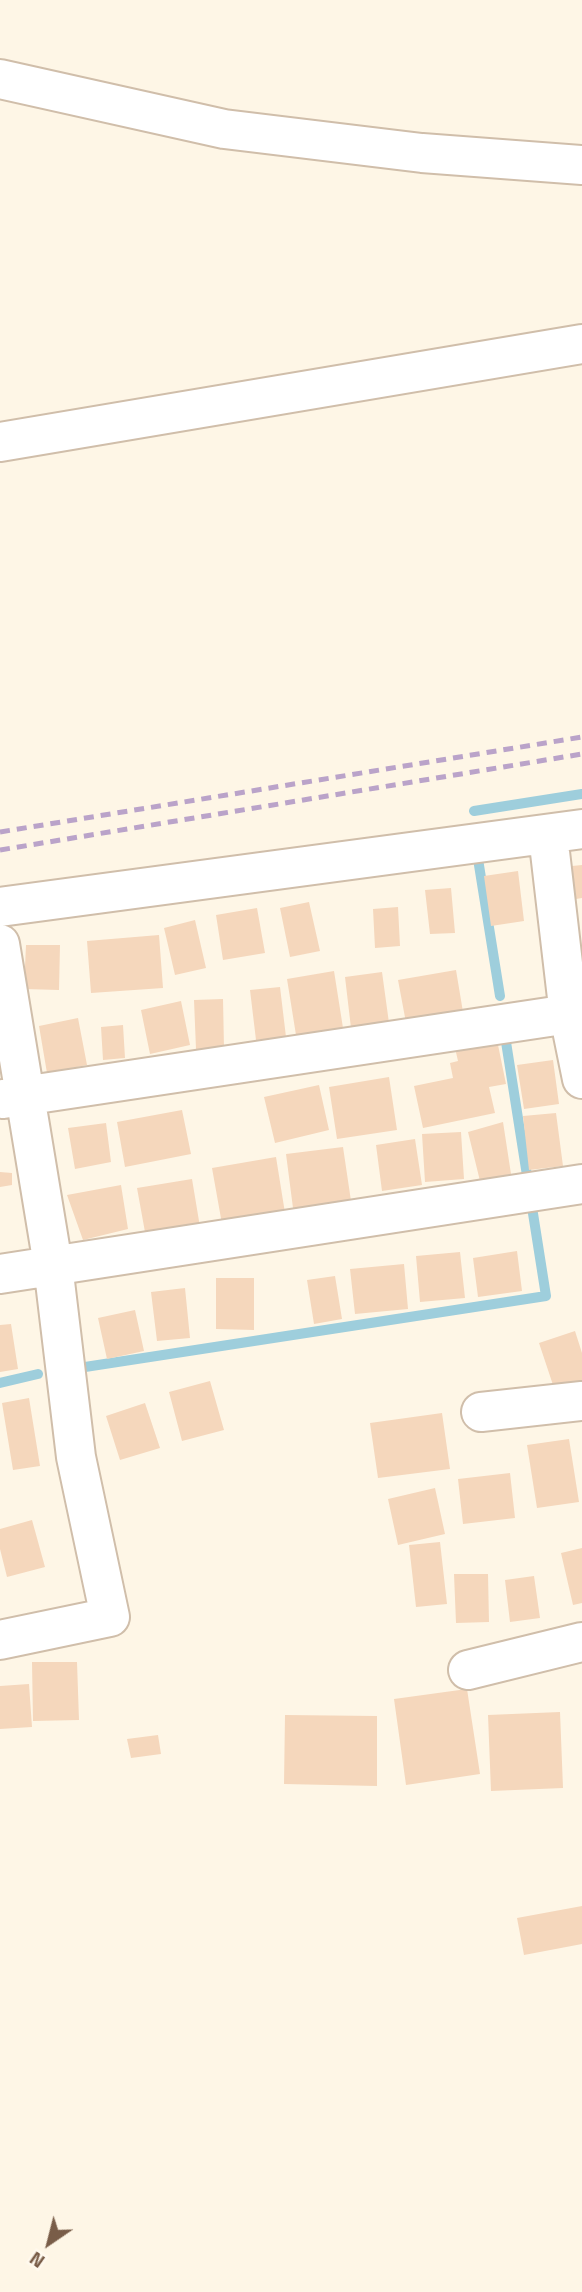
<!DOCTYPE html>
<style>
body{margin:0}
#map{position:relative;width:582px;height:2292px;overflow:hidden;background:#fef6e6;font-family:"Titillium Web",sans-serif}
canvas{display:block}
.north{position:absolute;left:14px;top:2208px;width:70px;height:70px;-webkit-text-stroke:5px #fff9ee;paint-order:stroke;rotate:215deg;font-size:19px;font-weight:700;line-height:28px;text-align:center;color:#795d48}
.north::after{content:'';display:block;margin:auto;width:24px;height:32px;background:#795d48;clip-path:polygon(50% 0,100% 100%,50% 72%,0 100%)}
</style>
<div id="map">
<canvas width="582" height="2292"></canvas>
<div class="north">N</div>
</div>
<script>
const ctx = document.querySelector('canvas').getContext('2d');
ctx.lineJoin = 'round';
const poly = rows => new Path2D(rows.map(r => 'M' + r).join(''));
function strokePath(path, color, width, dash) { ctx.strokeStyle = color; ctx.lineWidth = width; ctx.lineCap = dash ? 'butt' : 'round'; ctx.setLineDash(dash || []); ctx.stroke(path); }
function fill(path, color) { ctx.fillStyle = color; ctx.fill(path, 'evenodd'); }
strokePath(poly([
 [474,811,582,794],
 [478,859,500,996],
 [85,1367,546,1296,506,1042],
 [0,1383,38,1374]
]), '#9ecedc', 10);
fill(poly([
 [582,865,582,898,576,899,572,866],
 [518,871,524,921,491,926,484,876],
 [451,888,455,933,430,934,425,890],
 [309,902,320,951,290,957,280,908],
 [398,907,400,946,375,948,373,909],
 [257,908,265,953,223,960,216,915],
 [195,920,206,968,175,975,164,928],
 [159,935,163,988,91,993,87,941],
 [26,945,60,945,59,990,24,989],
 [456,970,464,1018,407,1028,398,980],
 [334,971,343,1028,296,1035,287,979],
 [382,972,389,1023,351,1028,345,977],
 [280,987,286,1037,256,1040,250,990],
 [223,999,224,1048,196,1049,194,1000],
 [181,1001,190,1045,150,1054,141,1010],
 [78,1018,87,1065,47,1073,39,1026],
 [123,1025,125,1058,103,1060,101,1027],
 [497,1040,506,1084,489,1087,495,1113,423,1128,414,1086,453,1078,450,1063,458,1061,455,1048],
 [553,1060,559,1104,524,1109,517,1065],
 [389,1077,397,1130,337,1139,329,1087],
 [319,1085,329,1130,275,1143,264,1097],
 [182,1110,191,1154,125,1167,117,1122],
 [556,1113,563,1166,529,1170,523,1116],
 [503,1122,511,1174,480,1181,468,1132],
 [106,1123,111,1162,75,1169,68,1128],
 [461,1132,464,1179,425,1182,422,1134],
 [415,1139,422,1185,382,1191,376,1145],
 [343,1147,351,1201,293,1208,286,1154],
 [276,1157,285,1213,222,1224,212,1168],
 [0,1172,12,1173,12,1185,0,1187],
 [192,1179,201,1233,147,1243,137,1188],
 [121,1185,128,1229,83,1240,67,1195],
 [517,1251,522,1291,478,1297,473,1258],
 [460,1252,465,1298,420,1302,416,1256],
 [404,1264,408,1309,355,1314,350,1269],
 [335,1276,342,1319,314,1324,307,1280],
 [216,1278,254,1278,254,1330,216,1329],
 [185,1288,190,1338,157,1341,151,1292],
 [135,1310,144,1351,107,1359,98,1318],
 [11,1324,18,1369,0,1372,0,1325],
 [575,1331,582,1353,582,1382,555,1391,539,1343],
 [210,1381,224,1430,182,1441,169,1392],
 [29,1398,40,1466,13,1470,2,1403],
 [145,1403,160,1448,120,1460,106,1416],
 [442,1413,450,1469,378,1478,370,1423],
 [569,1439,579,1502,537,1508,527,1445],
 [510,1473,515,1518,463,1524,458,1479],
 [435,1488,445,1534,398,1545,388,1499],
 [32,1520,45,1567,7,1577,0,1549,0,1529],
 [440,1542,447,1604,416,1607,409,1545],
 [582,1548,582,1603,573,1605,561,1553],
 [454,1574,488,1574,489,1622,456,1623],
 [534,1576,540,1618,510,1622,505,1580],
 [32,1662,77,1662,79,1720,33,1721],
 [29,1684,32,1727,0,1729,0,1686],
 [467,1689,480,1774,406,1785,394,1699],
 [560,1712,563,1788,491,1791,488,1715],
 [285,1715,377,1716,377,1786,284,1784],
 [158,1735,161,1754,131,1758,127,1739],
 [582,1906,582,1944,524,1955,517,1918]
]), '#f5d7bc');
const minor = poly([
 [0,79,224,129,422,153,582,165],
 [0,442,582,344],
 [548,835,569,1015,582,1079],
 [0,907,582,829],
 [0,944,53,1265,76,1457,110,1617,0,1640],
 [3,1099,582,1012],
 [0,1274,582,1184],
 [481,1412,582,1401],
 [468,1670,582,1642]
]);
strokePath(minor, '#d0beaa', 42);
strokePath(minor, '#fff', 38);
strokePath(poly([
 [0,832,582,737],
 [0,850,582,754]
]), '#baa3c9', 5, [10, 7]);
</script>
